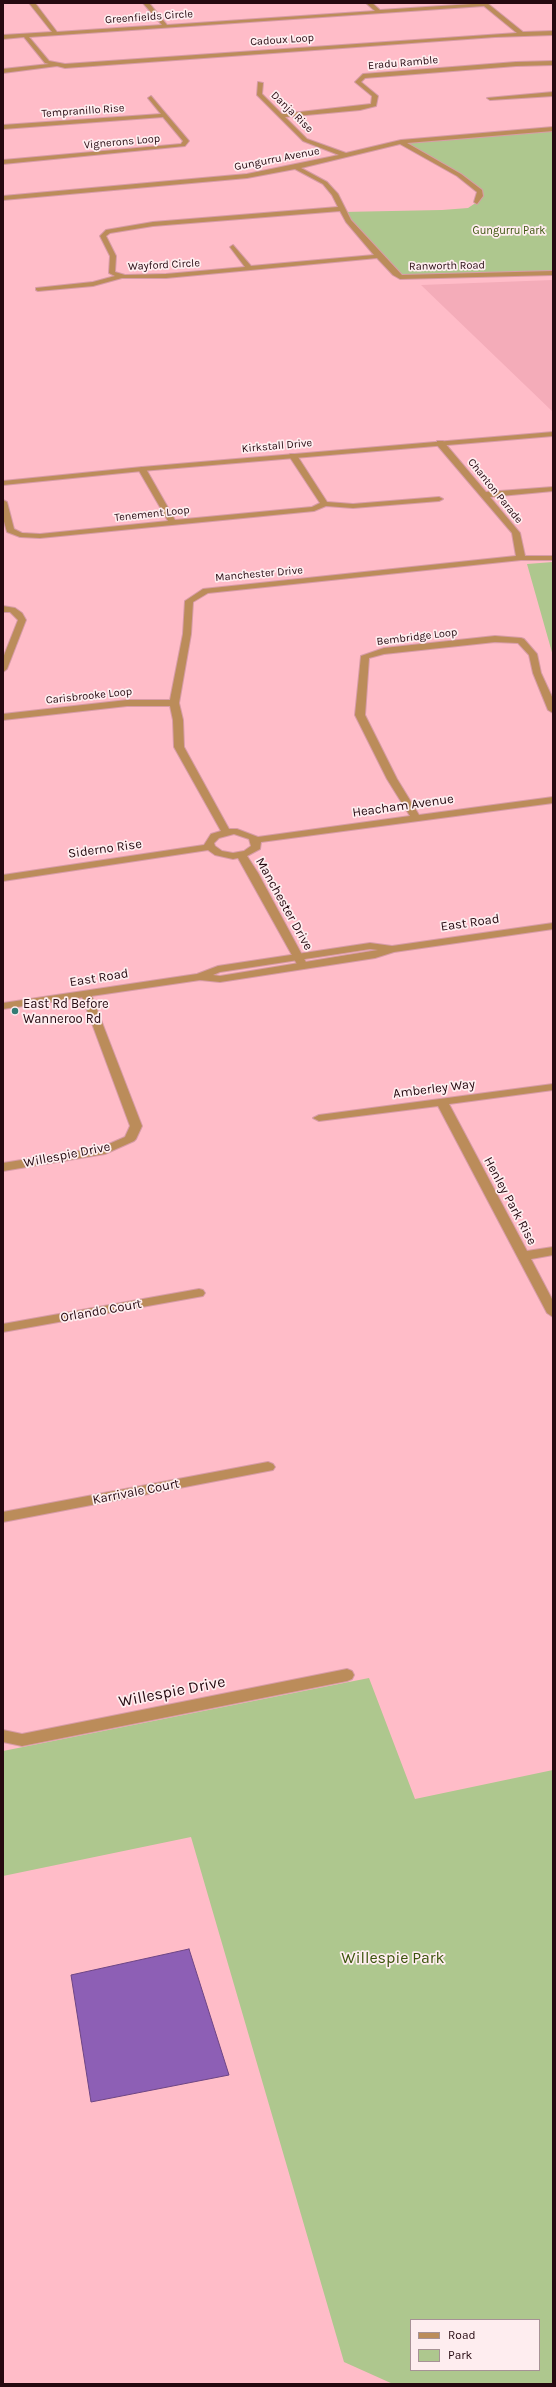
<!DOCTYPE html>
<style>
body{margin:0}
#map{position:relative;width:556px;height:2387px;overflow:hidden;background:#ffbcc8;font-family:Karla,sans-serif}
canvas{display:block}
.frame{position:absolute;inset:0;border:4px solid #250910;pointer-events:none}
.legend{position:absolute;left:410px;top:2319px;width:130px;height:52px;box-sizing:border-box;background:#feedef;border:1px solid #a79296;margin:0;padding:5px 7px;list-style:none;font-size:12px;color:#250910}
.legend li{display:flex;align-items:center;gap:8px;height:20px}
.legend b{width:20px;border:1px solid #a79296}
</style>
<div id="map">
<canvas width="556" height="2387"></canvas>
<div class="frame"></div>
<ul class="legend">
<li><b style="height:5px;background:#bb8c5a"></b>Road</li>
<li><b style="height:11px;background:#aec78e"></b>Park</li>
</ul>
</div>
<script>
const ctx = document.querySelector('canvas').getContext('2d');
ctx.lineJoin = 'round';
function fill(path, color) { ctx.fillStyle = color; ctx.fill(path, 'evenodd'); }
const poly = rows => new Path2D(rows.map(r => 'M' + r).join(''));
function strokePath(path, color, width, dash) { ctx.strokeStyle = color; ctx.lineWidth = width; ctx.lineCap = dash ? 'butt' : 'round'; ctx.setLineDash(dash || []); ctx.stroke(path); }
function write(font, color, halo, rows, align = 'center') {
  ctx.font = font + ' Karla,sans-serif'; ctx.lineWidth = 3.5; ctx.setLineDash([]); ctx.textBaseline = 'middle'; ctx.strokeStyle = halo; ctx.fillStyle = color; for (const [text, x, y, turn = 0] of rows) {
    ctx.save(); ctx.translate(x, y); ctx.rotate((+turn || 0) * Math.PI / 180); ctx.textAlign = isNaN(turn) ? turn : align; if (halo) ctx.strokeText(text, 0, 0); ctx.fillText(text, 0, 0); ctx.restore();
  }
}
fill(poly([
 [553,280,553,412,421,285]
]), '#f4acb9');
fill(poly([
 [553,129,553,273,400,277,342,212,442,210,468,208,477,202,480,191,459,175,401,142],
 [553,562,553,656,527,564],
 [369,1678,415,1799,553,1770,553,2384,393,2384,344,2362,191,1837,3,1876,3,1751],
 [411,2320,539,2320,539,2370,411,2370]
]), '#aec78e');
const water = poly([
 [189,1949,229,2075,91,2102,71,1975,189,1949]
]);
fill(water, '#8d5fb5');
strokePath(water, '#6e4584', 1);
const minor = poly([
 [29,3,35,3,57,32,162,25,143,3,149,3,167,25,375,11,366,3,372,3,380,10,487,3,523,32,553,31,553,35,495,37,65,68,57,66,3,73,3,69,49,64,45,63,24,37,3,39,3,35,52,32,29,3],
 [484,6,517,33,65,64,49,61,29,37,484,6],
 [553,61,553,65,516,66,365,78,361,82,378,96,376,106,360,110,285,117,307,139,346,153,401,140,553,127,553,131,407,143,461,174,482,190,483,196,477,204,474,202,477,192,457,176,400,144,301,168,327,182,338,194,351,220,402,275,553,271,553,275,400,279,393,275,377,258,166,278,122,278,93,286,38,291,36,290,36,288,93,282,115,276,109,273,110,256,100,236,106,230,153,222,338,207,332,195,323,184,295,169,247,178,3,200,3,196,247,174,339,155,303,141,257,95,258,82,263,83,262,94,282,114,371,104,372,96,355,82,363,74,516,62,553,61],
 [340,211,346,222,374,255,251,266,233,245,230,247,245,267,166,274,125,275,115,272,116,256,106,236,110,233,153,226,340,211],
 [553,92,553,96,490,100,487,98,553,92],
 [151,96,189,141,185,146,3,164,3,160,181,144,183,141,163,117,3,129,3,125,161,114,148,98,151,96],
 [437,441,443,441,486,492,553,487,553,491,490,497,520,533,525,556,553,556,553,560,521,560,208,593,193,602,191,634,179,703,183,720,184,747,229,829,237,829,258,837,410,816,387,779,355,715,361,656,384,648,495,636,521,638,524,639,537,654,541,673,553,699,553,713,548,710,533,673,529,655,518,643,495,642,384,654,369,658,365,715,397,779,419,815,553,797,553,803,261,842,260,849,247,856,258,873,308,966,303,969,298,966,238,858,233,859,215,855,208,850,3,881,3,875,204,845,211,834,221,831,174,747,173,720,170,706,127,706,3,720,3,714,127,700,170,700,183,634,185,601,203,589,516,556,512,533,437,445,437,441],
 [234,834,249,839,251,846,244,851,233,853,222,851,215,846,214,843,219,838,234,834],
 [290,454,296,454,327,502,353,504,439,497,443,499,439,501,353,508,326,506,314,511,40,538,20,537,7,532,3,518,3,500,7,502,14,529,22,533,40,534,168,521,138,469,142,467,146,469,175,520,312,507,320,503,289,456,290,454],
 [3,606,15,608,22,613,26,620,7,669,3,672,3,658,18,620,10,612,3,612,3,606],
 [86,991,91,994,142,1126,136,1139,134,1141,105,1154,3,1171,3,1163,102,1147,125,1137,130,1126,81,994,86,991],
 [553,1084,553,1090,449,1104,527,1251,553,1247,553,1255,531,1259,553,1301,553,1317,547,1313,438,1106,319,1121,313,1118,319,1115,553,1084],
 [199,1289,203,1290,205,1293,203,1296,3,1332,3,1324,199,1289],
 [268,1462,273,1464,275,1467,273,1470,3,1522,3,1512,268,1462],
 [347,1669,352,1671,354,1675,352,1679,347,1681,22,1746,3,1742,3,1730,22,1734,347,1669]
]);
const tertiary = poly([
 [553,432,553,436,142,471,3,485,3,481,142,467,553,432],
 [553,923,553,929,394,952,375,958,220,982,200,980,3,1009,3,1003,197,974,218,966,370,943,392,946,553,923],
 [370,949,378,950,220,976,213,975,220,972,370,949]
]);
strokePath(minor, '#d89ca7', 2);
strokePath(tertiary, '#d89ca7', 2);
fill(minor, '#bb8c5a');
fill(tertiary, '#bb8c5a');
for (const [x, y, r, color] of [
 [15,1011,4,"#337b74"]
]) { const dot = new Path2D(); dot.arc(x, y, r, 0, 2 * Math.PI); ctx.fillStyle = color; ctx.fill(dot); strokePath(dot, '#feedef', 1.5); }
write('11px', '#250910', '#feedef', [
 ["Greenfields Circle",149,17,-4],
 ["Cadoux Loop",282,40,-4],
 ["Eradu Ramble",403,63,-5],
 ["Tempranillo Rise",83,111,-4],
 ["Danja Rise",292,112,44],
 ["Vignerons Loop",122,142,-5],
 ["Gungurru Avenue",277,159,-11],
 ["Wayford Circle",164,265,-3],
 ["Ranworth Road",447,266,-1],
 ["Kirkstall Drive",277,446,-5],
 ["Chanton Parade",495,491,51],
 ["Tenement Loop",152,514,-6],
 ["Manchester Drive",259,574,-5],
 ["Bembridge Loop",417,637,-7],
 ["Carisbrooke Loop",89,696,-6]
]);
write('11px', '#3b540c', '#feedef', [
 ["Gungurru Park",509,231]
]);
write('13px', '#250910', '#feedef', [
 ["Heacham Avenue",403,806,-8],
 ["Siderno Rise",105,849,-8],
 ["Manchester Drive",284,904,61],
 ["East Road",470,923,-8],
 ["East Road",99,978,-9],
 ["Amberley Way",434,1089,-7],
 ["Willespie Drive",67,1155,-11],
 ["Henley Park Rise",510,1201,62],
 ["Orlando Court",101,1311,-10],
 ["Karrivale Court",136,1492,-11]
]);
write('13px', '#250910', '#feedef', [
 ["East Rd Before",23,1004],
 ["Wanneroo Rd",23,1019]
], 'left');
write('16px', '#250910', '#feedef', [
 ["Willespie Drive",172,1692,-11]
]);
write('16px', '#3b540c', '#feedef', [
 ["Willespie Park",393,1958]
]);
</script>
